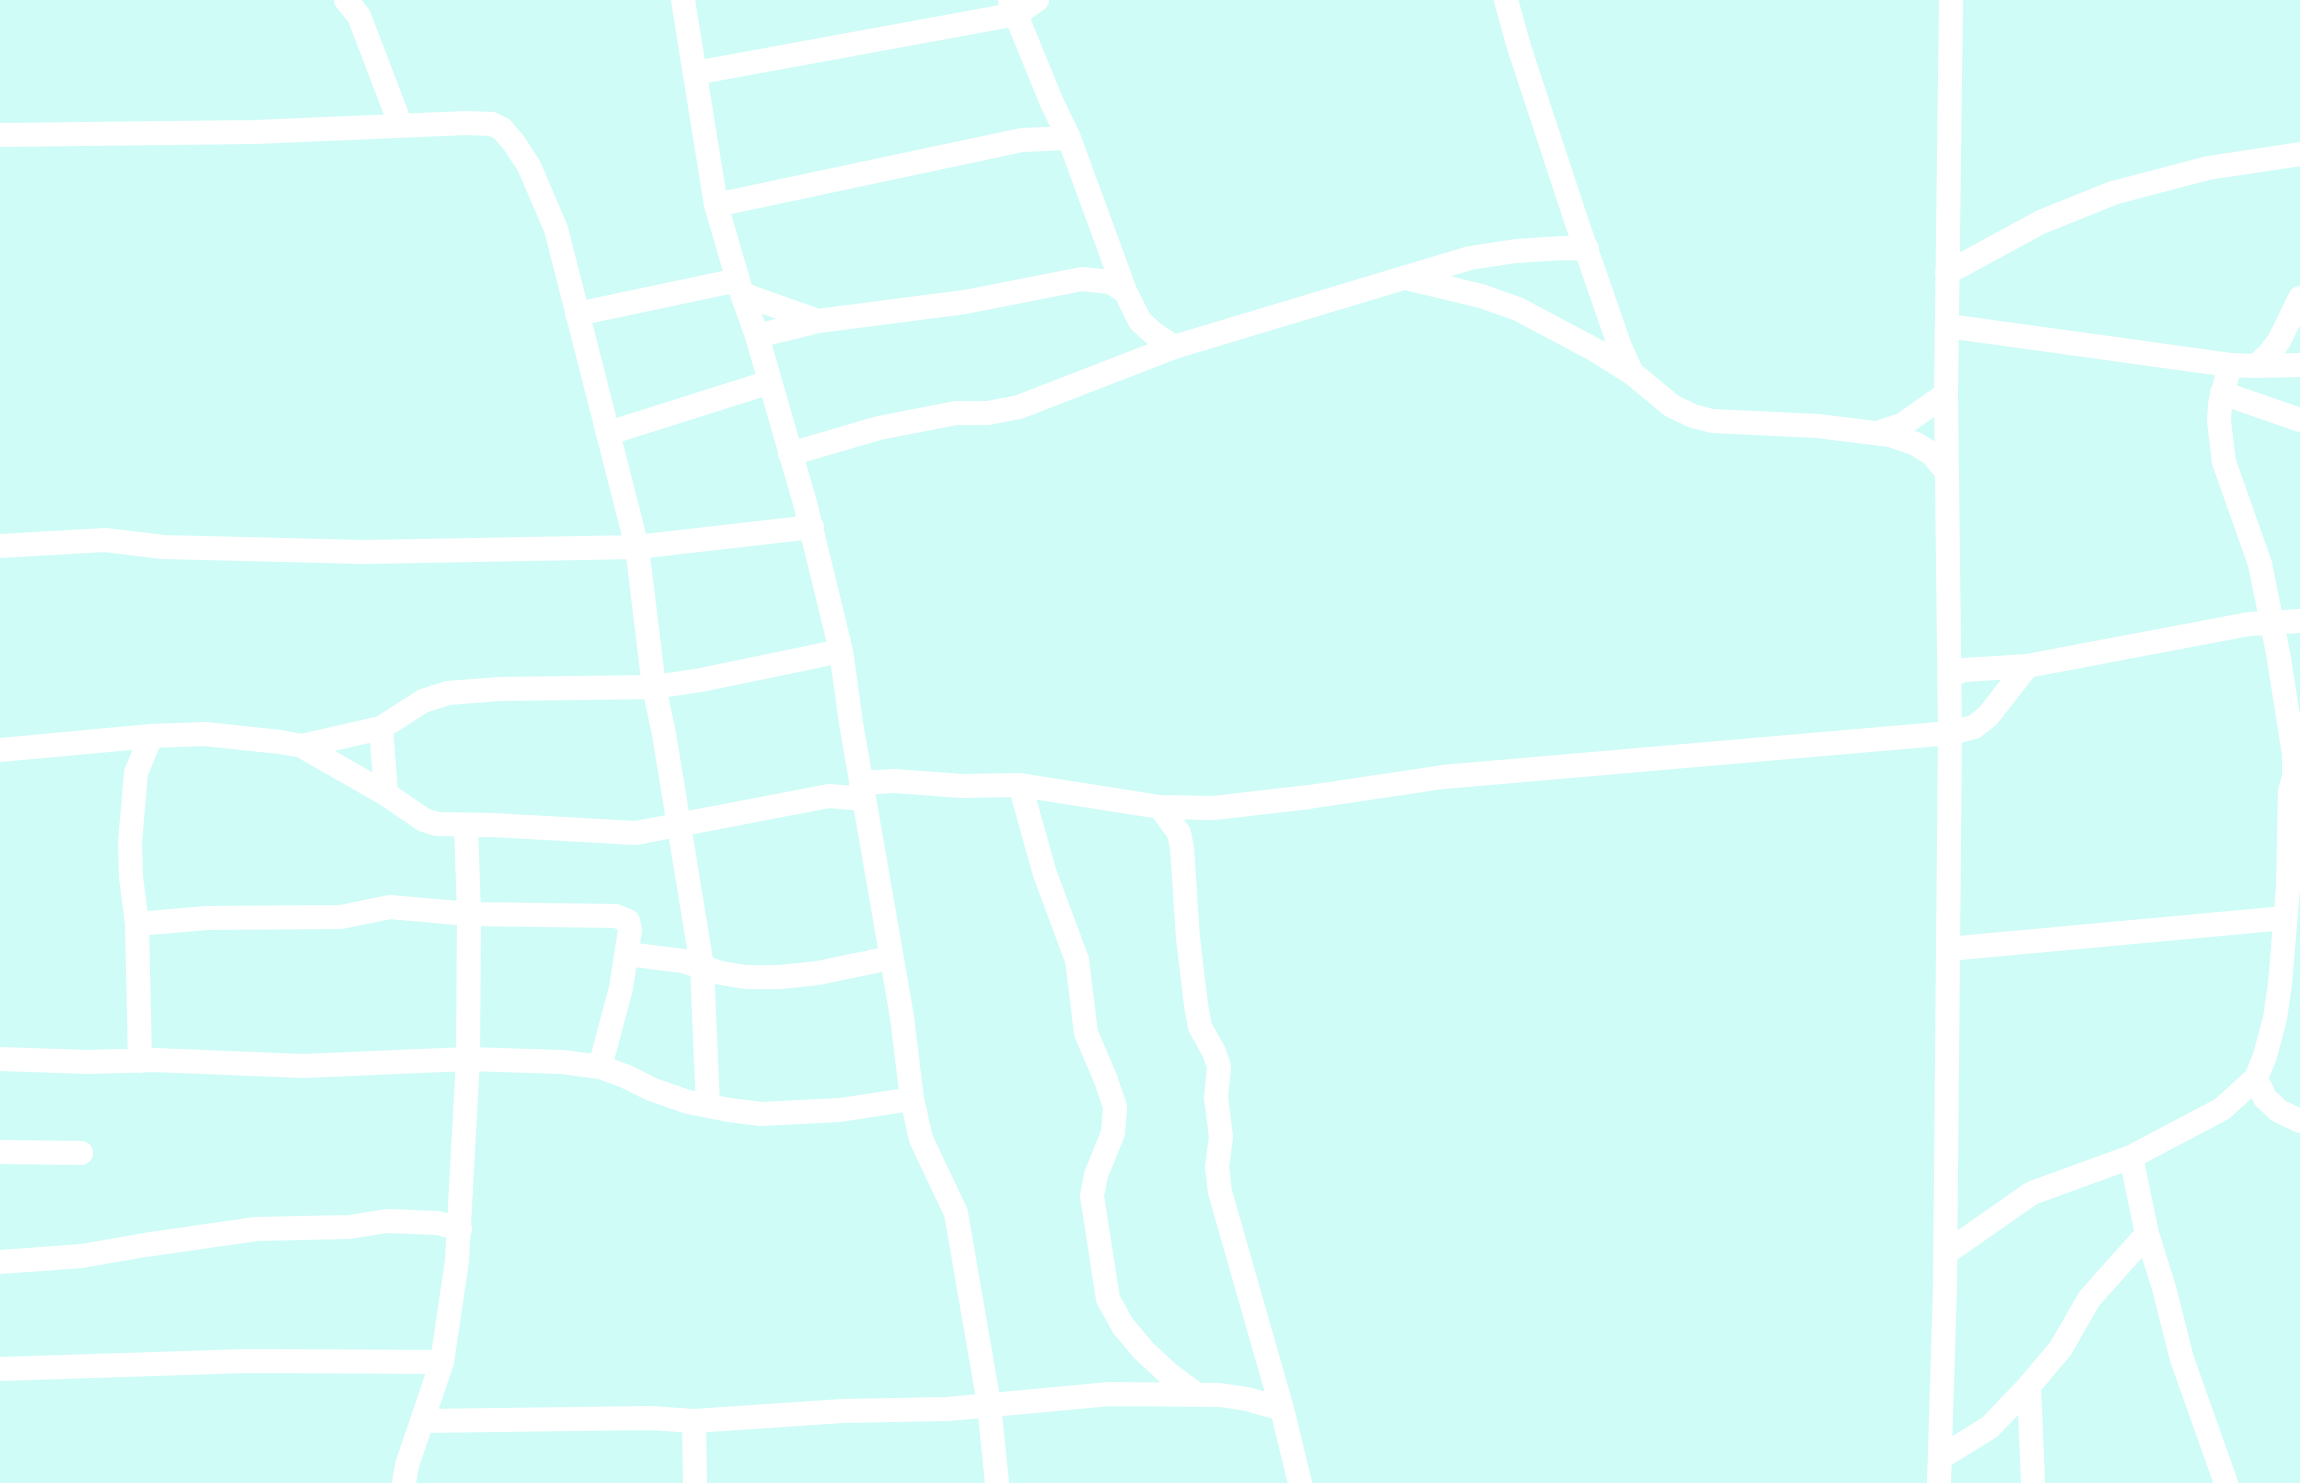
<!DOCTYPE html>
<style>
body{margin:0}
canvas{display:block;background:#cffcf7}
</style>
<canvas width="2300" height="1483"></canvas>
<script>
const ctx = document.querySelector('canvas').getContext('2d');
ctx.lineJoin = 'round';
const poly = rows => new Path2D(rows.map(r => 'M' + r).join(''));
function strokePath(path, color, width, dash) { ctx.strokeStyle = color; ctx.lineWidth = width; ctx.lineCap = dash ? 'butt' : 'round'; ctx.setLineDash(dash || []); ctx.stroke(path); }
strokePath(poly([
 [346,0,359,16,401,126],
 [683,0,716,205,742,294,757,336,805,503,841,651,851,723,902,1017,912,1099,921,1139,956,1213,989,1404,997,1483],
 [1010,0,1052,103,1069,138,1125,291,1140,321,1153,333,1174,347],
 [1506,0,1519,47,1577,223,1620,347,1632,373],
 [695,73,1017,14,1037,0],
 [0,135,255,132,467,123,492,124,502,129,514,143,529,166,556,229,637,547,654,687,664,734,702,966,708,1106],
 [716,205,1022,140,1069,138],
 [1947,273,2041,222,2113,193,2208,168,2300,154],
 [1406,278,1481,296,1518,309,1597,351,1632,373,1672,406,1693,416,1712,421,1818,426,1890,435,1916,444,1932,454,1947,472],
 [742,294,818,321],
 [577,314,738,280],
 [1948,326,2230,365,2256,366,2269,354,2279,341,2300,298],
 [757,336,818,321,965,302,1082,279,1110,282,1125,291],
 [2256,366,2300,365],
 [2222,393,2300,420],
 [609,433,770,382],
 [1878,433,1902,425,1946,394],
 [790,454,879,428,956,413,988,413,1019,407,1174,347,1470,258,1516,251,1563,248,1587,249],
 [0,546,105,540,163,547,365,552,637,547,812,527],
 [1949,675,1964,670,2027,666,2249,624,2300,621],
 [381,728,386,794],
 [302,746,381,728,423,701,448,693,499,689,654,687,701,680,841,651],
 [0,750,151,736,205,734,280,742,302,746,386,794,424,820,437,824,492,825,636,833,829,796,864,799],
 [861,783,894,781,962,786,1020,785,1160,807,1214,808,1309,797,1443,777,1950,733,1974,727,1988,716,2027,666],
 [1020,785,1045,874,1077,960,1086,1033,1106,1080,1115,1107,1113,1133,1096,1175,1092,1196,1108,1299,1123,1326,1144,1351,1170,1375,1196,1394],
 [1160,807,1179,833,1182,848,1188,938,1196,1005,1200,1027,1214,1052,1219,1067,1216,1097,1221,1137,1217,1167,1220,1192,1282,1409],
 [137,924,207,918,341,917,390,907,469,914,616,916,628,921,630,930,621,988,600,1067],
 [1948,949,2285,918],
 [627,954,683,961,721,973,745,977,781,977,818,973,890,958],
 [0,1059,88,1062,154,1060,303,1066,468,1059,562,1062,600,1067,625,1076,651,1089,688,1102,729,1110,761,1114,840,1110,912,1099],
 [140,1061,137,924,131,877,130,842,136,773,151,736],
 [2256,1078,2265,1098,2279,1111,2300,1121],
 [0,1152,81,1153],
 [2131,1157,2147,1234,2164,1288,2182,1359,2226,1483],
 [1946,1253,2032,1193,2131,1157,2222,1109,2256,1078,2265,1056,2275,1018,2280,984,2288,888,2290,791,2294,777,2294,754,2278,653,2260,564,2224,462,2219,421,2220,404,2230,365],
 [0,1262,82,1256,145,1245,256,1229,349,1227,387,1221,438,1223,460,1229],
 [0,1369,247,1361,442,1362],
 [2029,1386,2033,1483],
 [423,1421,650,1418,694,1421,842,1411,948,1409,1110,1394,1220,1395,1247,1399,1282,1409,1300,1483],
 [694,1421,695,1483],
 [1940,1458,1990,1427,2029,1386,2061,1348,2089,1299,2147,1234],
 [404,1483,407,1465,442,1362,457,1261,468,1059,469,914,466,825],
 [1939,1483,1945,1286,1948,949,1950,733,1946,394,1951,0]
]), '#fff', 24);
</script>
